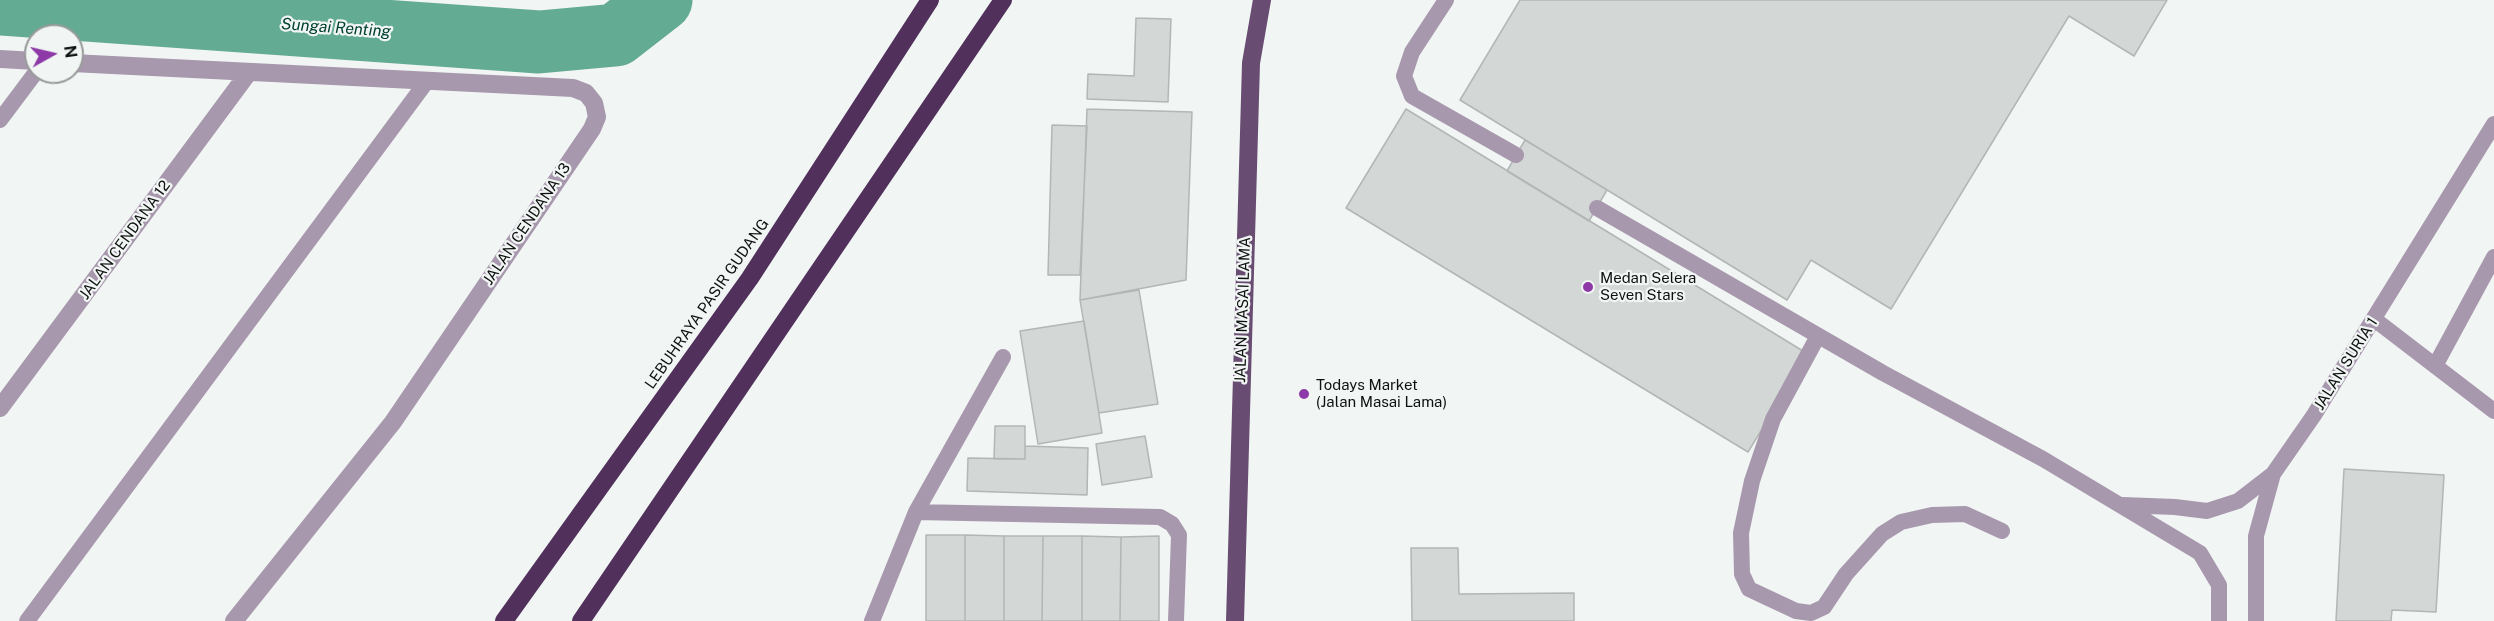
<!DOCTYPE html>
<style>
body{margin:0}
#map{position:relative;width:2494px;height:621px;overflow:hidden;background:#f1f6f4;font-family:"Public Sans",sans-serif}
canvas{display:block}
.north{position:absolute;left:24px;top:24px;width:60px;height:60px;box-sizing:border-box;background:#f1f6f4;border:2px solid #979a99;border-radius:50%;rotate:82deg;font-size:16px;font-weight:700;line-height:24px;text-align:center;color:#0f1110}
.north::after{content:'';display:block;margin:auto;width:21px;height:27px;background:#8d39a7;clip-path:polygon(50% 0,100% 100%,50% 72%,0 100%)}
</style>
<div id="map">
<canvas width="2494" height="621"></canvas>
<div class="north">N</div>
</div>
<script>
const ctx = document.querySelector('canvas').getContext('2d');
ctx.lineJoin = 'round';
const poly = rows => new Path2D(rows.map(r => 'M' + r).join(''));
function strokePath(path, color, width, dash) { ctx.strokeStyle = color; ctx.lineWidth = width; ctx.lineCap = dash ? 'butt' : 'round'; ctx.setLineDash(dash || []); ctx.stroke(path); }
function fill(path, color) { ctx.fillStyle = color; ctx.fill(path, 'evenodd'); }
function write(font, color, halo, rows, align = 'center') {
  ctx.font = font + ' "Public Sans",sans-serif'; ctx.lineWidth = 4.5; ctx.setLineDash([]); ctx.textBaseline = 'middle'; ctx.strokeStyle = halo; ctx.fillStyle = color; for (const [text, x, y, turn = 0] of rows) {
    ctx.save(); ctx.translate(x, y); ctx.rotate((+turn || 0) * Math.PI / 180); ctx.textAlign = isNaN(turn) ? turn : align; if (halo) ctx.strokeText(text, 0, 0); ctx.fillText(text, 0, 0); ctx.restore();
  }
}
strokePath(poly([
 [0,4,539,42,616,35,661,0]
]), '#64ab93', 63);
const building = poly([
 [1520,0,2167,0,2134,56,2069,16,1891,309,1811,260,1787,300,1460,100,1520,0],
 [1136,18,1171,19,1168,102,1087,99,1088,74,1134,76,1136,18],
 [1087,109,1192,112,1186,280,1080,300,1087,109],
 [1406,109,1808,354,1748,452,1346,208,1406,109],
 [1052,125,1087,126,1080,275,1048,275,1052,125],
 [1525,140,1607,190,1589,221,1507,171,1525,140],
 [1139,290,1158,404,1099,413,1080,300,1139,290],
 [1084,321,1102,433,1038,444,1020,331,1084,321],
 [995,426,1025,426,1025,459,994,459,995,426],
 [1145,436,1152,477,1102,485,1096,444,1145,436],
 [1025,446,1088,448,1087,495,967,491,968,458,1025,459,1025,446],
 [2344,469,2444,475,2436,612,2392,610,2391,621,2336,621,2344,469],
 [926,535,965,535,965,621,926,621,926,535],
 [965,535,1004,536,1004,621,965,621,965,535],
 [1004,536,1043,536,1042,621,1004,621,1004,536],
 [1043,536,1082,536,1082,621,1042,621,1043,536],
 [1082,536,1121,537,1120,621,1082,621,1082,536],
 [1159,536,1159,621,1120,621,1121,537,1159,536],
 [1411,548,1458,548,1459,594,1574,593,1574,621,1412,621,1411,548]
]);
fill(building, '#d3d7d6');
strokePath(building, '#b2b6b5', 1.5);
strokePath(poly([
 [1446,0,1412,52,1404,76,1412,96,1516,155],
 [0,120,36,72],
 [1597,208,1883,373,2043,459,2200,553,2219,585,2219,621],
 [2374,319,2494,411],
 [1818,336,1773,419,1752,481,1741,533,1742,574,1749,589,1796,611,1811,613,1824,607,1846,574,1882,534,1901,522,1932,515,1965,514,2002,531],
 [2435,366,2494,257],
 [2123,505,2175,507,2207,511,2238,501,2273,474],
 [916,512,1160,517,1172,524,1179,535,1176,621],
 [27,621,427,81],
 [872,621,916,512,1003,357],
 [2256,621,2256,536,2273,474,2314,415,2494,124]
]), '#a898ad', 16);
strokePath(poly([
 [0,59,36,61],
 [72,63,573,88,586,93,594,103,597,117,592,129,393,422,234,621],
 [0,408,249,72]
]), '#a898ad', 18);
strokePath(poly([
 [1235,621,1251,63,1262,0]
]), '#684c71', 18);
strokePath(poly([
 [504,621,750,278,930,0],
 [581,621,1003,0]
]), '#51315c', 18);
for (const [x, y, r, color] of [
 [1588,287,6,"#8d39a7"],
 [1304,394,6,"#8d39a7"]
]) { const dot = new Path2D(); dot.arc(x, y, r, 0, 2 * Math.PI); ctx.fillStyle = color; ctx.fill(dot); strokePath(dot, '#f1f6f4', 2); }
write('15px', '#0f1110', '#f1f6f4', [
 ["JALAN CENDANA 13",527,224,-56],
 ["JALAN CENDANA 12",125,240,-54],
 ["LEBUHRAYA PASIR GUDANG",707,304,-55],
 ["JALAN MASAI LAMA",1243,310,-88],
 ["JALAN SURIA 1",2346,364,-58]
]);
write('15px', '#0f1110', '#f1f6f4', [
 ["Medan Selera",1600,278],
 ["Seven Stars",1600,295],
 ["Todays Market",1316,385],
 ["(Jalan Masai Lama)",1316,402]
], 'left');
write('italic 16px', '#004030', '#f1f6f4', [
 ["Sungai Renting",336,28,4]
]);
</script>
